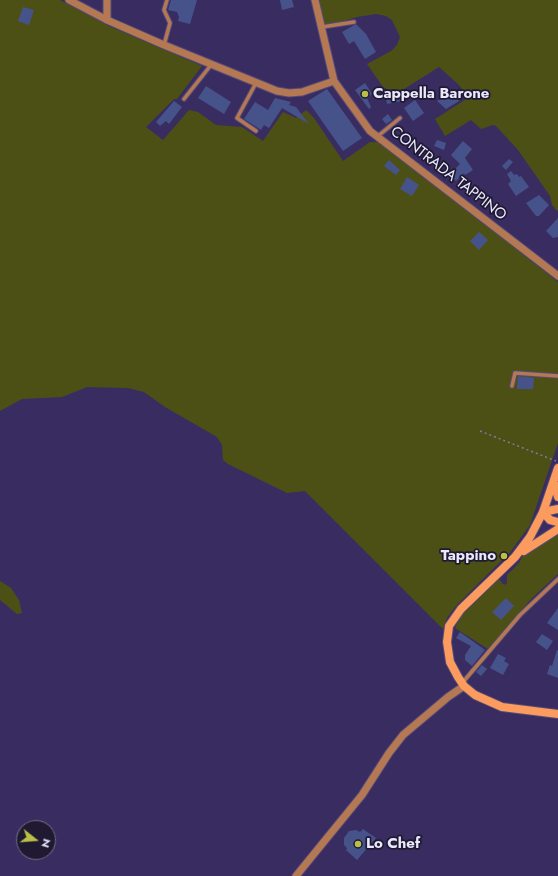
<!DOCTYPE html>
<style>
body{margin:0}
#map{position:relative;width:558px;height:876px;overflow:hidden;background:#392c61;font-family:Jost,sans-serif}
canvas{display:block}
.north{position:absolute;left:16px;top:820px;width:40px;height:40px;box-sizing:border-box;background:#1f1a32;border:1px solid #716c83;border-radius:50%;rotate:107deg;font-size:11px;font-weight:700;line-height:16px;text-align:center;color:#ebe8fc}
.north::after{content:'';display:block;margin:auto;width:14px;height:18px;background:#bac045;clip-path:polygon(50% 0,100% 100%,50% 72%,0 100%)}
</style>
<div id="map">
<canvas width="558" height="876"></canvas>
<div class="north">N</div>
</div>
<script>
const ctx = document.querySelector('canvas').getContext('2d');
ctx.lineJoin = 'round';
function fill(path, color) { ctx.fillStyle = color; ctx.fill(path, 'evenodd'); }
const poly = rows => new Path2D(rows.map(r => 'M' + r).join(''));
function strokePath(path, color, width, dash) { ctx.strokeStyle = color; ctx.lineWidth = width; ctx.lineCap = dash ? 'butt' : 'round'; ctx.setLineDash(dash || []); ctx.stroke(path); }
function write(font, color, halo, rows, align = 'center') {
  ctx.font = font + ' Jost,sans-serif'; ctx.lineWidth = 3.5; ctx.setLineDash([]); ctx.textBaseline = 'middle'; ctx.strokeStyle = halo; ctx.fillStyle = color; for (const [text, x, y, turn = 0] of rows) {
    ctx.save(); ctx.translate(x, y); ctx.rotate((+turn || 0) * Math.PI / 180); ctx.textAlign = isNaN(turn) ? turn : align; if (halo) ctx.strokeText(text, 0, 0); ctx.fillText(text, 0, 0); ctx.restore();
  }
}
fill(poly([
 [0,0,60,0,109,26,202,66,177,99,174,99,146,127,163,140,189,110,198,112,216,125,242,127,263,141,283,112,296,118,306,110,314,118,343,161,370,142,380,142,558,282,558,443,530,525,509,554,504,552,501,555,503,559,455,607,447,618,443,629,305,491,287,493,228,464,223,460,222,445,217,437,165,407,144,392,128,388,87,387,62,397,22,399,0,411],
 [317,0,558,0,558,210,557,211,552,205,550,196,518,150,496,126,493,125,481,129,471,120,445,136,435,119,468,98,459,85,439,67,401,91,387,89,383,87,367,64,391,51,397,45,400,37,392,20,386,16,376,14,357,17,325,27],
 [558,533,558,574,532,598,488,649,455,628,461,616,499,579,504,585,507,583,507,575,519,563,524,553],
 [0,581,11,588,19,600,22,613,17,614,0,600]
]), '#4d5015');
fill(poly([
 [171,0,197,0,190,24,178,21,179,17,177,12,168,10],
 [280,0,292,0,294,7,282,10],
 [23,7,34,10,29,25,18,21],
 [356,24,366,34,376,52,365,59,354,41,349,44,342,32],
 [365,83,372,94,367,98,371,107,369,109,355,90],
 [206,86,231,102,224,114,198,98],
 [327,89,362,138,343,151,308,101],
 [453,91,459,101,446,109,437,101],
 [401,95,402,101,387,104,386,98],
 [275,98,291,102,289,105,296,107,309,124,282,108,269,128,264,125,261,130,244,119,255,102,268,110],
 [415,100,424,113,413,121,404,108],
 [174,101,182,107,169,124,166,121,160,126,156,122],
 [388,114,392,120,386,124,382,119],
 [437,140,446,143,444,150,434,146],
 [463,141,472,149,465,158,473,170,465,175,464,173,456,181,451,176,453,173,452,172,460,164,451,155],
 [509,159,513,162,506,170,502,166],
 [389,160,400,170,396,175,384,166],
 [511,171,514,175,517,174,519,177,521,176,529,187,516,196,508,184,511,181,507,174],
 [407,177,419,185,412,196,400,189],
 [539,195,549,205,539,216,536,216,526,203],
 [558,218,558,237,553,238,546,231],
 [479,232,488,240,479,250,470,241],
 [518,376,534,378,533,389,517,389],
 [506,598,514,606,501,620,492,612],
 [558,608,558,630,547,623],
 [460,632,485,650,472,666,465,660,465,655,471,646,456,638],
 [542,634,553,641,547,650,536,642],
 [557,650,558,651,558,678,547,674,550,665,552,666],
 [498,654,506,658,504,661,509,664,503,675,490,668],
 [482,665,487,669,481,676,476,672],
 [363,829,376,838,357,860,346,850,347,848,344,845,344,838,349,831,356,830,360,832]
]), '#46538a');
const lane = poly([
 [322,27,354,22],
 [164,45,170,23,164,10,167,0],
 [184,99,211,65],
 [256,131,237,118,256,83],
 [378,136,400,118],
 [512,386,515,373,558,376],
 [463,682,520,615,558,579]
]);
const street = poly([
 [69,0,107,20,164,45,277,91,289,93,302,92,334,81,370,131,558,276],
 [107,0,107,20],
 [315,0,334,81],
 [296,876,362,795,389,753,403,735,448,697,464,686]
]);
const secondary = poly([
 [558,468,543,512,530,537,515,557,461,609,449,626,447,642,450,662,458,677,464,686,475,695,502,707,558,714],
 [554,483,558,497],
 [543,512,550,520,558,522],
 [543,512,558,509],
 [524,551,558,529]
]);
strokePath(lane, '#554a7a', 5.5);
strokePath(street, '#554a7a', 9);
strokePath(secondary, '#554a7a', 10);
strokePath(poly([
 [480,431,556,461]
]), '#8279a1', 1.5, [2, 3]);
strokePath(lane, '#b47853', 3.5);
strokePath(street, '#b47853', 7);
strokePath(secondary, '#fb9b5d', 8);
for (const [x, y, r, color] of [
 [365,94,4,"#bac045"],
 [504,556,4,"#bac045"],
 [358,844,4,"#bac045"]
]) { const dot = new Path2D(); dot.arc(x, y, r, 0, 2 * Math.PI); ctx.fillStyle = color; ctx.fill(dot); strokePath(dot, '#1f1a32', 1.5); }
write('bold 15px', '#ebe8fc', '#1f1a32', [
 ["Cappella Barone",373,94],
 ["Tappino",496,556,"right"],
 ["Lo Chef",366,844]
], 'left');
write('15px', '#ebe8fc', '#1f1a32', [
 ["CONTRADA TAPPINO",448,174,38]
]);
</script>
